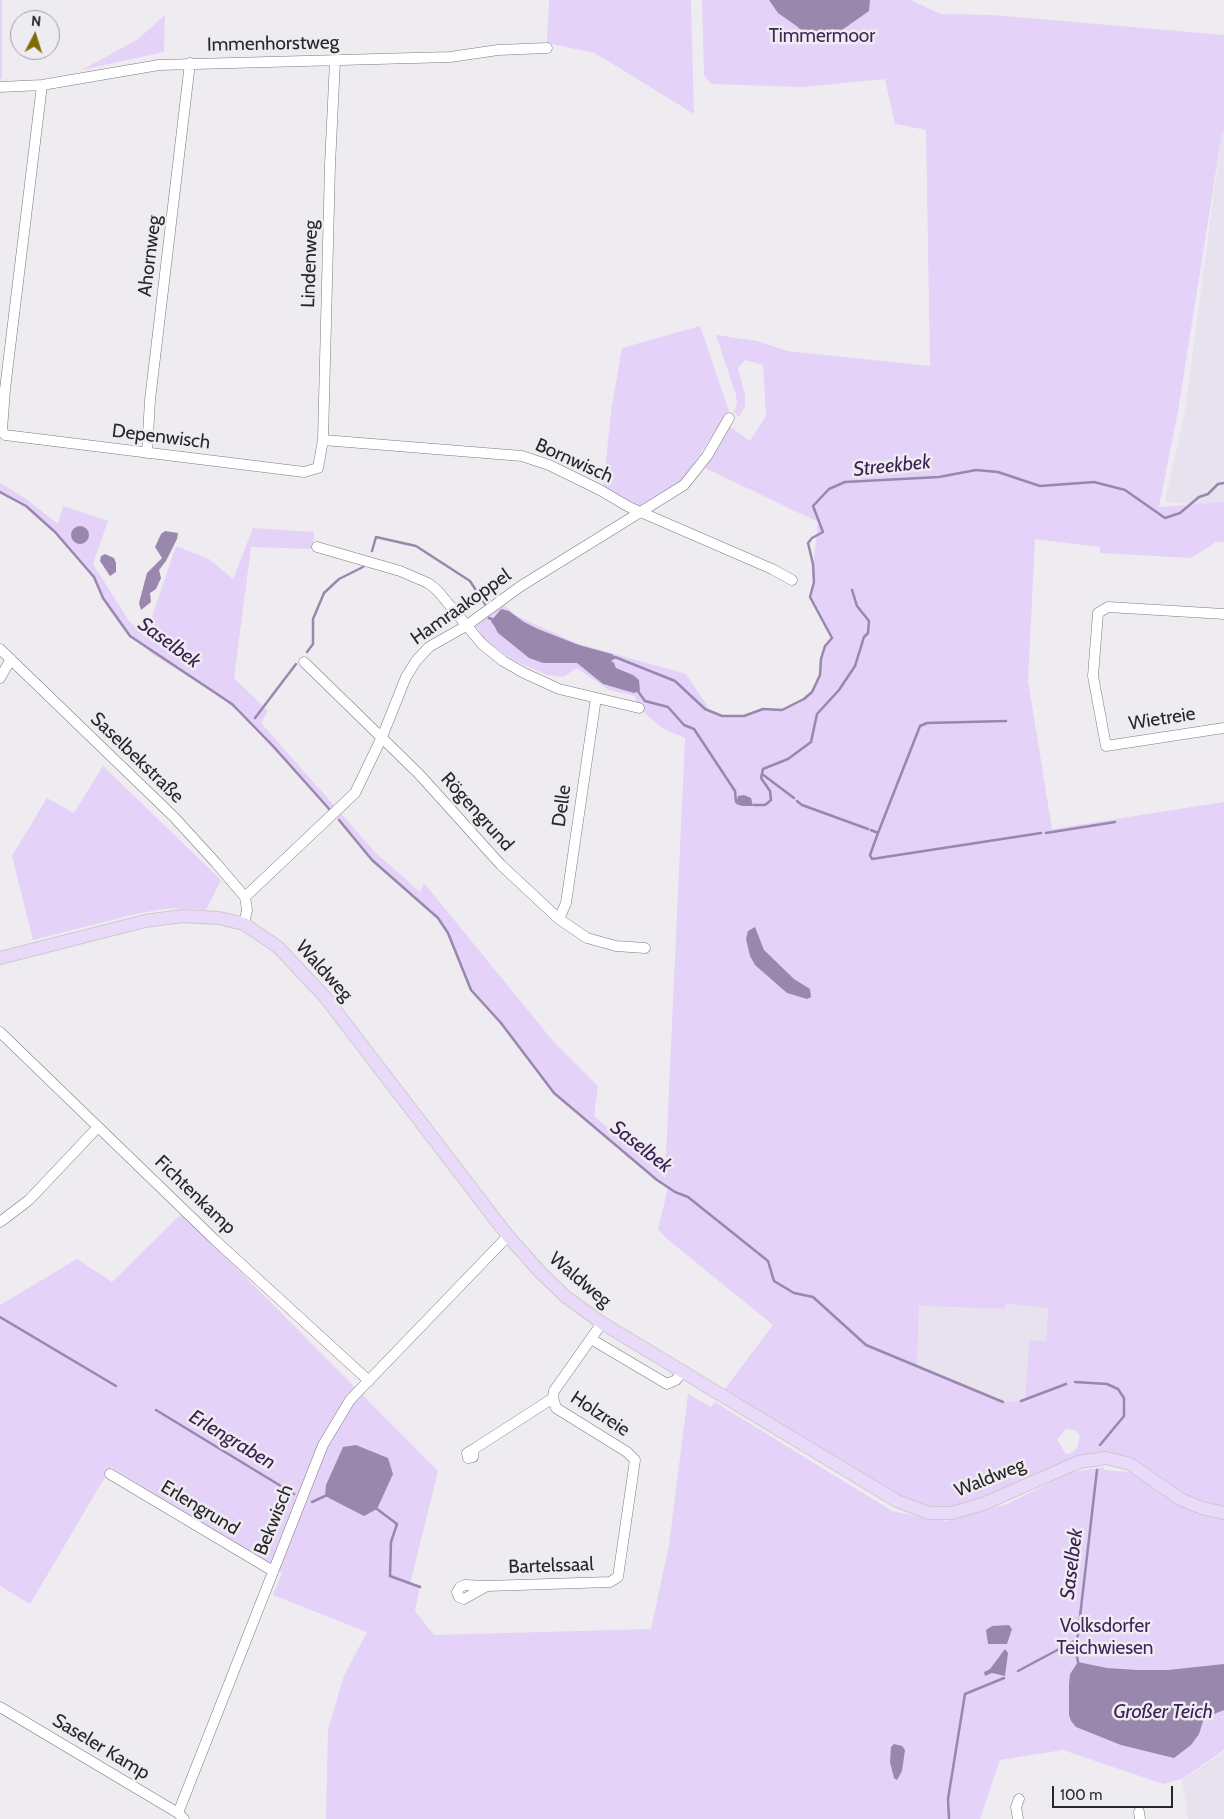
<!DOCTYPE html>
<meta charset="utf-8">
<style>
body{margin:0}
#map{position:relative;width:1224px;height:1819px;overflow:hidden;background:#eeecf1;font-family:Cabin,sans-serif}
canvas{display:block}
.north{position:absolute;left:10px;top:10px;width:50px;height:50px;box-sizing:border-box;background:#eeecf1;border:1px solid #9f9da1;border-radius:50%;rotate:5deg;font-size:14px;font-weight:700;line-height:20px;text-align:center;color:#282729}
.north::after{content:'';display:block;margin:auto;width:18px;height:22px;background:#7f6b05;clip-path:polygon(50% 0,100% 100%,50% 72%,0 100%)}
.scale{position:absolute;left:1052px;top:1786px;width:121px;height:22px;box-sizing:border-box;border:2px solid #282729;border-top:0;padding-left:6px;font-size:15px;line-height:18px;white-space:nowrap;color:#282729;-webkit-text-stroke:4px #eeecf1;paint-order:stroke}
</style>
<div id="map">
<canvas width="1224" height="1819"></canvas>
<div class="north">N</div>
<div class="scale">100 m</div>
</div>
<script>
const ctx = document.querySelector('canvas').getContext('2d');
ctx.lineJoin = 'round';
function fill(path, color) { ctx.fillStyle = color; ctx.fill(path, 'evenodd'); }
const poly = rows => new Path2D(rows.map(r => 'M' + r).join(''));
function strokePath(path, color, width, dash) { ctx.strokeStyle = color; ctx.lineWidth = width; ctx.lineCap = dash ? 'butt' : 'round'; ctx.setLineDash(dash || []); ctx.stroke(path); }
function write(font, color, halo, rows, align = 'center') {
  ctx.font = font + ' Cabin,sans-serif'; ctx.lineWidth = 5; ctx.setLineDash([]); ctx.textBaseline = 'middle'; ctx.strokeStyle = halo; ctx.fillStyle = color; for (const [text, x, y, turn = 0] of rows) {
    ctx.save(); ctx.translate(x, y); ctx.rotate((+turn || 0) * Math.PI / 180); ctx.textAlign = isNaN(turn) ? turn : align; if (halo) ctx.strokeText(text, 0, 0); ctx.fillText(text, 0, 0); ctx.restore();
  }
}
fill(poly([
 [1222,133,1224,133,1224,506,1165,502,1185,410],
 [1006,1304,1048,1308,1046,1341,1029,1340,1025,1401,1003,1402,917,1366,919,1306,1005,1309],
 [1224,1752,1224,1819,1188,1819,1182,1780]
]), '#e8e2ef');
fill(poly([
 [0,0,2,0,2,79,0,79],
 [549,0,691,0,694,114,595,53,547,43],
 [702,0,911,0,940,14,993,15,1224,35,1224,133,1222,133,1178,411,1159,507,1224,502,1224,542,1216,542,1191,558,1100,553,1100,547,1035,539,1028,681,1052,829,1224,802,1224,1513,1151,1479,1098,1458,983,1504,929,1513,721,1394,773,1325,666,1238,658,1229,668,1188,547,1086,522,1049,471,990,447,931,435,914,372,860,339,820,240,713,215,693,155,656,126,632,103,598,94,577,55,532,26,506,0,492,0,483,25,498,58,524,63,506,108,521,93,564,129,621,145,637,176,546,209,559,233,579,253,528,314,532,313,549,251,547,234,678,268,711,261,723,375,852,420,892,424,883,553,1041,598,1086,594,1116,665,1177,685,738,662,728,639,708,635,696,609,690,577,668,563,677,547,675,513,660,484,639,476,626,503,604,515,615,576,643,686,674,708,707,707,709,722,716,744,716,760,710,782,710,798,704,814,689,821,673,820,662,824,648,832,638,810,597,814,582,812,577,818,522,705,468,729,426,750,441,766,416,763,365,745,360,738,368,745,395,745,407,739,417,734,412,737,403,736,395,716,335,757,341,787,351,930,366,926,130,895,124,885,79,802,87,711,84,704,75],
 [509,611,524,622,538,629,579,645,612,654,610,661,616,668,633,675,617,688,603,684,577,663,543,663,529,658,498,633,493,626,494,617],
 [1006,1304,1048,1308,1046,1341,1029,1340,1025,1401,1003,1402,917,1366,919,1306,1005,1309],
 [1066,1429,1075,1430,1080,1436,1077,1448,1071,1453,1066,1454,1057,1440],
 [165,15,164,52,82,70,138,39],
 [700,326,729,411,682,481,639,506,603,487,612,405,622,348],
 [103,766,221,880,206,910,172,908,140,913,33,940,12,856,47,798,74,813],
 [182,1213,438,1471,410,1584,420,1585,415,1611,434,1635,651,1629,669,1545,688,1394,711,1407,715,1402,892,1511,945,1521,1007,1504,1072,1472,1104,1467,1104,1470,1129,1472,1179,1502,1224,1518,1224,1750,1182,1779,1163,1784,1063,1750,1000,1760,980,1819,326,1819,328,1729,344,1676,367,1632,273,1595,282,1573,111,1467,30,1604,0,1586,0,1305,77,1259,112,1282]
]), '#e4d2f9');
fill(poly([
 [769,0,870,0,869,11,842,30,817,36,805,35,798,27,778,13],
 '71 535a9 9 0 1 1 18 0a9 9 0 1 1-18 0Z',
 [165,531,178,533,177,539,166,561,159,570,161,578,156,589,150,593,151,602,141,610,139,603,147,573,162,558,155,547,161,534],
 [105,554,114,558,116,563,116,572,110,576,100,561,101,556],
 [501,609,509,611,524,622,538,629,579,645,612,654,616,658,611,661,614,663,616,668,633,675,639,680,640,691,634,693,603,684,577,663,543,663,529,658,498,633,494,626,491,621],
 [744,795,751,798,753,806,742,806,736,804,738,796],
 [755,927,764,950,794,979,810,989,811,997,807,999,787,993,755,965,750,956,746,939,748,931],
 [356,1445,388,1458,393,1474,377,1509,364,1516,325,1496,326,1485,343,1447],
 [1009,1625,1012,1629,1007,1644,988,1644,986,1630,992,1626],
 [1005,1649,1008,1653,1005,1676,992,1673,985,1676,984,1672,990,1669],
 [1078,1662,1107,1668,1137,1670,1168,1670,1224,1664,1224,1710,1204,1718,1199,1734,1191,1745,1174,1758,1121,1745,1076,1727,1071,1721,1069,1715,1069,1684,1070,1674],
 [894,1744,902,1746,905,1750,902,1771,897,1780,894,1778,890,1762,891,1747]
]), '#9987ad');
strokePath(poly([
 [0,492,26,506,55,532,94,577,103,598,130,636,232,704,273,746,330,810],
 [372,551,376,537,416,546,470,581,485,604],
 [489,618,496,621],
 [307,652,313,644,313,619,324,593,339,579,363,567],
 [615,657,675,681,705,709,722,716,744,716,763,709,782,710,804,699,812,692,820,675,821,659,825,646,832,638,810,597,814,582,813,564,808,543,812,538,823,532,813,506,829,489,845,482,939,477,976,470,998,472,1040,486,1094,482,1125,490,1165,518,1180,513,1199,497,1208,494,1218,484,1224,483],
 [637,690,645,701,668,707,684,725,694,729,735,791,736,802],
 [255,718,296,664],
 [762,774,794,798],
 [797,801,802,805,868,829],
 [754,805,765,805,771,800,770,791,761,778,763,769,788,759,811,742,817,714,839,690,855,666,864,637,868,633,869,621,857,606,852,590],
 [339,820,372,860,438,918,448,933,471,990,501,1023,554,1093,657,1180,675,1192,688,1197,768,1261,774,1281,794,1293,813,1297,866,1345,1003,1402],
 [871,830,878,833,920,726,927,723,1006,721],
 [878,833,870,855,872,859,1041,833],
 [1046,833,1115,822],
 [0,1317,116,1386],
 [1075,1382,1107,1384,1118,1389,1124,1398,1124,1416,1100,1445],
 [1021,1401,1066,1384],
 [156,1410,294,1494],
 [312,1502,325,1496],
 [377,1509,397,1524,391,1542,390,1576,420,1587],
 [1078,1662,1076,1651,1097,1470],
 [1018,1671,1076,1640],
 [949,1819,948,1799,965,1694,1004,1678]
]), '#9987ad', 2.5);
const minor = poly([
 [42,85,5,389,2,430,5,435,304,472,318,468,323,440,330,165,335,61],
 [0,87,42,85,159,65,450,57,498,50,547,48],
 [323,440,522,456,549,465,600,490,629,507,772,569,792,580],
 [147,453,150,400,190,63],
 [317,547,400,571,428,583,437,590,482,644,503,661,524,673,559,689,639,708],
 [1224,614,1108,607,1098,613,1093,676,1106,746,1224,728],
 [0,649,174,817,216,863,245,897,247,910,244,924],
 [304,662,419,774,501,865,559,919,587,938,616,946,645,948],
 [0,678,11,659],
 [245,897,355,793,382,737,406,677,416,661,429,647,466,626,521,586,684,485,707,456,729,418],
 [559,919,566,903,596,698],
 [0,1032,215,1240,369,1381],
 [0,1222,29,1200,98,1127],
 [591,1339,667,1384,676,1380,683,1371],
 [474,1449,553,1398],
 [474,1449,473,1457,468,1458,467,1453,474,1449],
 [110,1474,273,1571],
 [465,1585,487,1586,464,1599,459,1597,457,1592,460,1587,465,1585],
 [487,1586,610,1582,618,1577,635,1460,627,1452,556,1408,553,1398,554,1391,602,1323],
 [0,1707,178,1813,184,1819],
 [1139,1812,1140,1819],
 [178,1813,323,1445,350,1400,508,1236],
 [1018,1819,1016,1807,1019,1799]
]);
const major = poly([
 [0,958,145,921,182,916,219,918,244,924,278,947,325,997,508,1236,540,1272,566,1297,602,1323,897,1501,929,1513,952,1513,983,1504,1079,1462,1106,1458,1130,1464,1180,1499,1202,1508,1224,1513]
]);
strokePath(minor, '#7c7a7f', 11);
strokePath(major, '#cbcbcc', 14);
strokePath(minor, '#fff', 10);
strokePath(major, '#e9dafa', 12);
write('19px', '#402558', '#eeecf1', [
 ["Timmermoor",822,36],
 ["Volksdorfer",1105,1626],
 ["Teichwiesen",1105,1648]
]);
write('19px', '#282729', '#eeecf1', [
 ["Immenhorstweg",273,44,-1],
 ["Ahornweg",150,256,-83],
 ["Lindenweg",310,264,-88],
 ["Depenwisch",161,437,7],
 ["Bornwisch",574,461,24],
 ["Hamraakoppel",461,607,-35],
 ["Wietreie",1162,719,-9],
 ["Saselbekstraße",137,758,44],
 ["Delle",562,806,-82],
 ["Rögengrund",477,812,48],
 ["Waldweg",324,971,48],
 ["Fichtenkamp",195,1195,44],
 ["Waldweg",580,1280,40],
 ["Holzreie",600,1414,33],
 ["Waldweg",990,1478,-22],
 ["Erlengrund",200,1508,31],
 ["Bekwisch",274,1520,-68],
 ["Bartelssaal",551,1566,-2],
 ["Saseler Kamp",101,1747,31]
]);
write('italic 20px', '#3a1f51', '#eeecf1', [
 ["Streekbek",892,466,-6],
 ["Saselbek",169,643,36],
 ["Saselbek",641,1147,38],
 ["Erlengraben",232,1440,31],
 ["Saselbek",1072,1564,-83],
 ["Großer Teich",1163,1712]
]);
</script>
